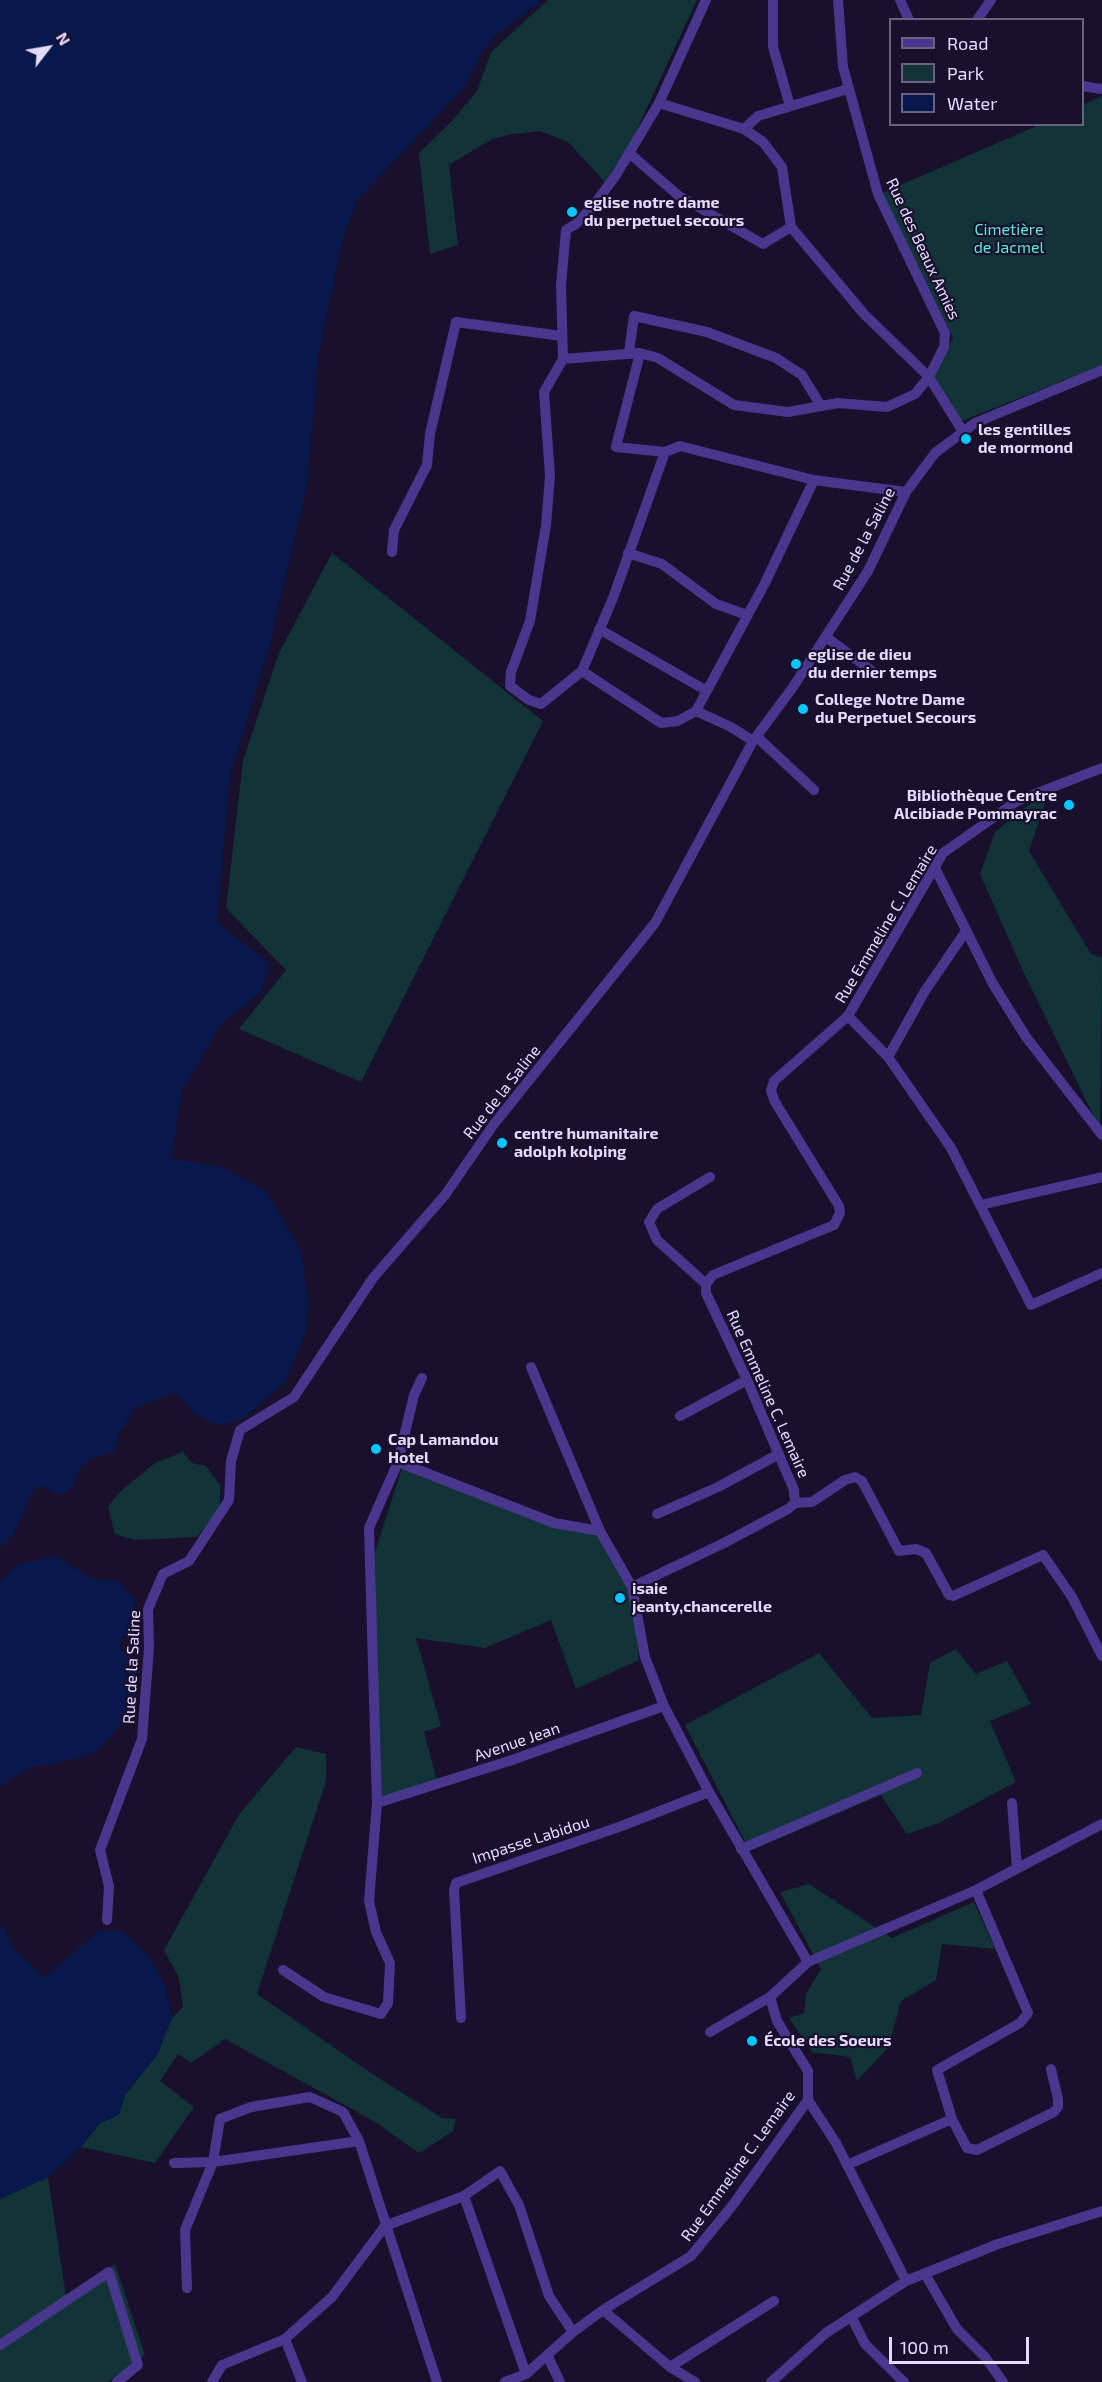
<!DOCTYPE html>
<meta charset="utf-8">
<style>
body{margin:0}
#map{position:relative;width:1102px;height:2382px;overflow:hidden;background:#18102c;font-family:"Exo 2",sans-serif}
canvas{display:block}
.legend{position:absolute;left:889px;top:18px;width:195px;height:108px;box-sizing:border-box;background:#18102c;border:2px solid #6a6180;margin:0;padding:8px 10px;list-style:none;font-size:18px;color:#e4dbff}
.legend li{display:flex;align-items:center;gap:12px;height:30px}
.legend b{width:30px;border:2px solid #6a6180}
.north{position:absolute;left:18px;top:18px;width:60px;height:60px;-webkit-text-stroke:4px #18102c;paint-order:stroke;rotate:59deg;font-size:16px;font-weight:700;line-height:24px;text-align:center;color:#e4dbff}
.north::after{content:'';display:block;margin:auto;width:21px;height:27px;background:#e4dbff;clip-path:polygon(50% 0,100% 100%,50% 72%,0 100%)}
.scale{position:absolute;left:889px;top:2337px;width:140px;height:27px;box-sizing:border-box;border:3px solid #e4dbff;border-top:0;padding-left:8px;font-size:18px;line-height:21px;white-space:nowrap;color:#e4dbff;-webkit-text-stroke:4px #18102c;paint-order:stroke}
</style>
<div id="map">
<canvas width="1102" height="2382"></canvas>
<ul class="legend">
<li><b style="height:8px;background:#47388e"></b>Road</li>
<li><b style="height:16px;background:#123337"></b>Park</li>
<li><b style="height:16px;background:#08184d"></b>Water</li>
</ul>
<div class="north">N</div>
<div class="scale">100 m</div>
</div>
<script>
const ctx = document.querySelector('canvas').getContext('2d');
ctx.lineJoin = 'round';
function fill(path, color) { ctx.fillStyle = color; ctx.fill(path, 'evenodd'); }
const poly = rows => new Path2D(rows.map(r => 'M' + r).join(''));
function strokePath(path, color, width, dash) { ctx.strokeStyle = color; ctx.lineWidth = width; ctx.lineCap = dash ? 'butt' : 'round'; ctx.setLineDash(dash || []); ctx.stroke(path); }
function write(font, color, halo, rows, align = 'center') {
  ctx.font = font + ' "Exo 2",sans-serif'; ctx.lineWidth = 4.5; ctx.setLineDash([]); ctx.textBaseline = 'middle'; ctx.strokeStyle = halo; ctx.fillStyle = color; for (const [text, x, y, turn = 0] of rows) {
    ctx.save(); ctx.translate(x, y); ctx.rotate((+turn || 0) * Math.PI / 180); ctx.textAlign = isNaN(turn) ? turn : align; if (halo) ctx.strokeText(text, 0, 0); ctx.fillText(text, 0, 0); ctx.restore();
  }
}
fill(poly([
 [548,0,697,0,632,140,605,182,568,142,540,131,513,134,492,139,449,165,458,245,430,254,419,153,452,121,477,91,491,52],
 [1102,96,1102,365,962,421,935,377,953,337,882,193,1039,125,1082,124,1083,105],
 [332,553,543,721,361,1082,239,1029,286,970,226,908,243,761,279,653],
 [1037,798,1045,803,1029,851,1091,954,1102,958,1100,1129,1023,971,980,874,995,832],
 [183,1452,192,1463,206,1466,220,1485,220,1508,197,1537,134,1540,115,1534,108,1506,122,1490,155,1463],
 [402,1468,598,1535,632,1597,639,1660,576,1689,551,1620,485,1648,416,1638,441,1726,424,1732,437,1781,379,1798,375,1552],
 [956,1649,976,1674,1007,1661,1031,1704,990,1721,1016,1782,939,1823,907,1834,881,1795,750,1851,685,1725,819,1653,872,1718,921,1715,930,1663],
 [296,1747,326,1754,326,1781,257,1994,371,2073,442,2118,456,2119,453,2131,419,2153,377,2123,225,2039,191,2063,178,2054,160,2081,194,2107,155,2163,81,2147,100,2123,119,2114,125,2095,157,2055,172,2018,183,2007,179,1978,164,1950,240,1813],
 [809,1884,892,1938,974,1902,995,1949,942,1944,936,1980,901,2001,888,2048,857,2081,850,2057,812,2052,789,2018,804,2013,806,1994,821,1969,780,1892],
 [48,2177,66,2297,115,2264,145,2355,108,2382,0,2382,0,2199]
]), '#123337');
fill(poly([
 [0,0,542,0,496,35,484,49,463,89,356,201,343,239,319,351,307,485,268,651,230,776,217,922,270,964,261,992,221,1024,182,1091,171,1159,219,1166,266,1191,302,1253,308,1301,306,1332,285,1382,241,1420,215,1425,192,1411,176,1393,136,1407,120,1432,114,1452,91,1458,78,1470,73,1486,66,1492,54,1494,43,1486,35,1487,13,1535,0,1548],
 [56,1556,94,1580,119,1581,135,1601,136,1611,129,1630,121,1639,120,1649,133,1662,138,1674,135,1697,127,1714,113,1734,94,1753,57,1763,30,1767,0,1786,0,1580,2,1581,16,1565],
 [5,1926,11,1945,44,1978,99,1931,122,1931,148,1955,165,1985,172,2018,157,2055,125,2095,119,2115,100,2123,81,2147,48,2177,0,2199,0,1929]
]), '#08184d');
strokePath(poly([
 [773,0,773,47,790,106],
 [838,0,843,67,878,194,945,333,944,347,929,377,962,430],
 [900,0,909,20],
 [977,20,991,0],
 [1082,86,1102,89],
 [659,103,744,129,763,142,782,167,791,227,864,314,929,377,915,394,887,407,838,403,788,412,734,405,658,358,640,353,563,359,544,392,550,476,546,525,530,621,511,672,510,686,529,700,541,704,582,671,613,598,665,452,680,446,814,480,906,492],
 [744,129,758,116,848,89],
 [629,153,679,196,763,244,791,227],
 [629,352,634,316,707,332,776,358,802,375,821,406],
 [640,353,616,447,665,452],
 [563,359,561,285,566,230,576,224,594,205,616,175,659,103,706,0],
 [392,552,394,530,427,465,430,434,456,322,562,336],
 [628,553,662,564,716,604,747,615],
 [599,629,707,691],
 [826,637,876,674],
 [582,671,661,723,678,721,696,711,765,583,814,480],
 [696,711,731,727,753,741],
 [757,737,814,790],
 [935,868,993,984,1026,1037,1102,1135],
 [966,931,925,991,888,1057,951,1148,980,1205,1102,1177],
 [848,1016,888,1057],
 [980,1205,1031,1305,1102,1273],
 [706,1284,657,1240,649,1222,657,1209,710,1177],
 [531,1367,600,1531],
 [680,1416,747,1380],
 [398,1462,554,1523,600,1531,632,1587],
 [795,1503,812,1502,845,1480,855,1477,862,1481,899,1551,916,1549,926,1553,949,1595,953,1596,1043,1555,1072,1597,1102,1656],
 [657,1514,718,1487,779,1454],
 [377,1803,512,1760,664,1706],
 [1012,1803,1017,1868],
 [741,1849,917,1773],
 [976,1890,1028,2013,1020,2023,937,2070,952,2119,967,2148,977,2150,1054,2112,1058,2107,1058,2099,1051,2069],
 [107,1920,109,1886,100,1850,142,1739,149,1648,148,1609,163,1574,189,1561,229,1500,231,1461,240,1430,294,1397,373,1278,445,1195,494,1124,655,923,753,741,793,687,868,571,906,492,935,453,975,423,1102,370],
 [808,1962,709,1792,664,1706,645,1657,632,1587,724,1543,788,1509,795,1503,794,1490,747,1380,706,1293,706,1284,713,1275,834,1225,840,1213,839,1206,775,1102,771,1091,774,1081,848,1016,943,853,1017,801,1102,768],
 [283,1970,324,1997,381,2014,388,2003,390,1963,376,1932,369,1901,377,1803,369,1528,398,1462,414,1395,422,1378],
 [461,2018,454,1890,456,1883,619,1827,709,1792],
 [710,2032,770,1997,808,1962,976,1890,1102,1824],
 [808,2100,836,2143,906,2281],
 [174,2163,213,2162,359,2141,437,2382],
 [847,2165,952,2119],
 [464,2196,526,2374],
 [925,2274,957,2329,985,2357,1003,2382],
 [187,2288,185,2230,213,2162,220,2119,251,2107,310,2097,343,2112,359,2141],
 [603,2310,670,2367,695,2382],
 [852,2318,865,2344,904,2382],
 [285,2339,302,2382],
 [0,2345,109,2272,138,2365,117,2382],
 [547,2355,560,2382],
 [670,2367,774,2301],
 [212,2382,222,2365,285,2339,332,2297,385,2226,464,2196,500,2171,519,2205,549,2296,573,2332],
 [505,2382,526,2374,573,2332,603,2310,691,2256,732,2206,808,2100,808,2071,777,2021,770,1997],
 [771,2382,826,2333,906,2281,998,2244,1102,2211]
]), '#47388e', 10);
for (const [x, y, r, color] of [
 [572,212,6,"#07c6ff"],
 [966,439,6,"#07c6ff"],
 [796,664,6,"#07c6ff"],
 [803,709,6,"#07c6ff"],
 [1069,805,6,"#07c6ff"],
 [502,1143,6,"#07c6ff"],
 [376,1449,6,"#07c6ff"],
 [620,1598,6,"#07c6ff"],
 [752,2041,6,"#07c6ff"]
]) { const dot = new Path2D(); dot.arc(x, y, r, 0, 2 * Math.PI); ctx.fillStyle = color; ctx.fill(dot); strokePath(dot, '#18102c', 2); }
write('bold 16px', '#e4dbff', '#18102c', [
 ["eglise notre dame",584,203],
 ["du perpetuel secours",584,221],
 ["les gentilles",978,430],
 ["de mormond",978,448],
 ["eglise de dieu",808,655],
 ["du dernier temps",808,673],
 ["College Notre Dame",815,700],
 ["du Perpetuel Secours",815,718],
 ["Bibliothèque Centre",1057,796,"right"],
 ["Alcibiade Pommayrac",1057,814,"right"],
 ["centre humanitaire",514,1134],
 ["adolph kolping",514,1152],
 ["Cap Lamandou",388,1440],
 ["Hotel",388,1458],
 ["isaie",632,1589],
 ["jeanty,chancerelle",632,1607],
 ["École des Soeurs",764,2041]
], 'left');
write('16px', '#5fe7d7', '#18102c', [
 ["Cimetière",1009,230],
 ["de Jacmel",1009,248]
]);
write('16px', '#e4dbff', '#18102c', [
 ["Rue des Beaux Amies",923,249,65],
 ["Rue de la Saline",864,539,-62],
 ["Rue Emmeline C. Lemaire",886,924,-59],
 ["Rue de la Saline",502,1092,-52],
 ["Rue Emmeline C. Lemaire",768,1394,66],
 ["Rue de la Saline",132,1667,-87],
 ["Avenue Jean",517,1742,-19],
 ["Impasse Labidou",531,1840,-18],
 ["Rue Emmeline C. Lemaire",738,2166,-54]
]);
</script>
